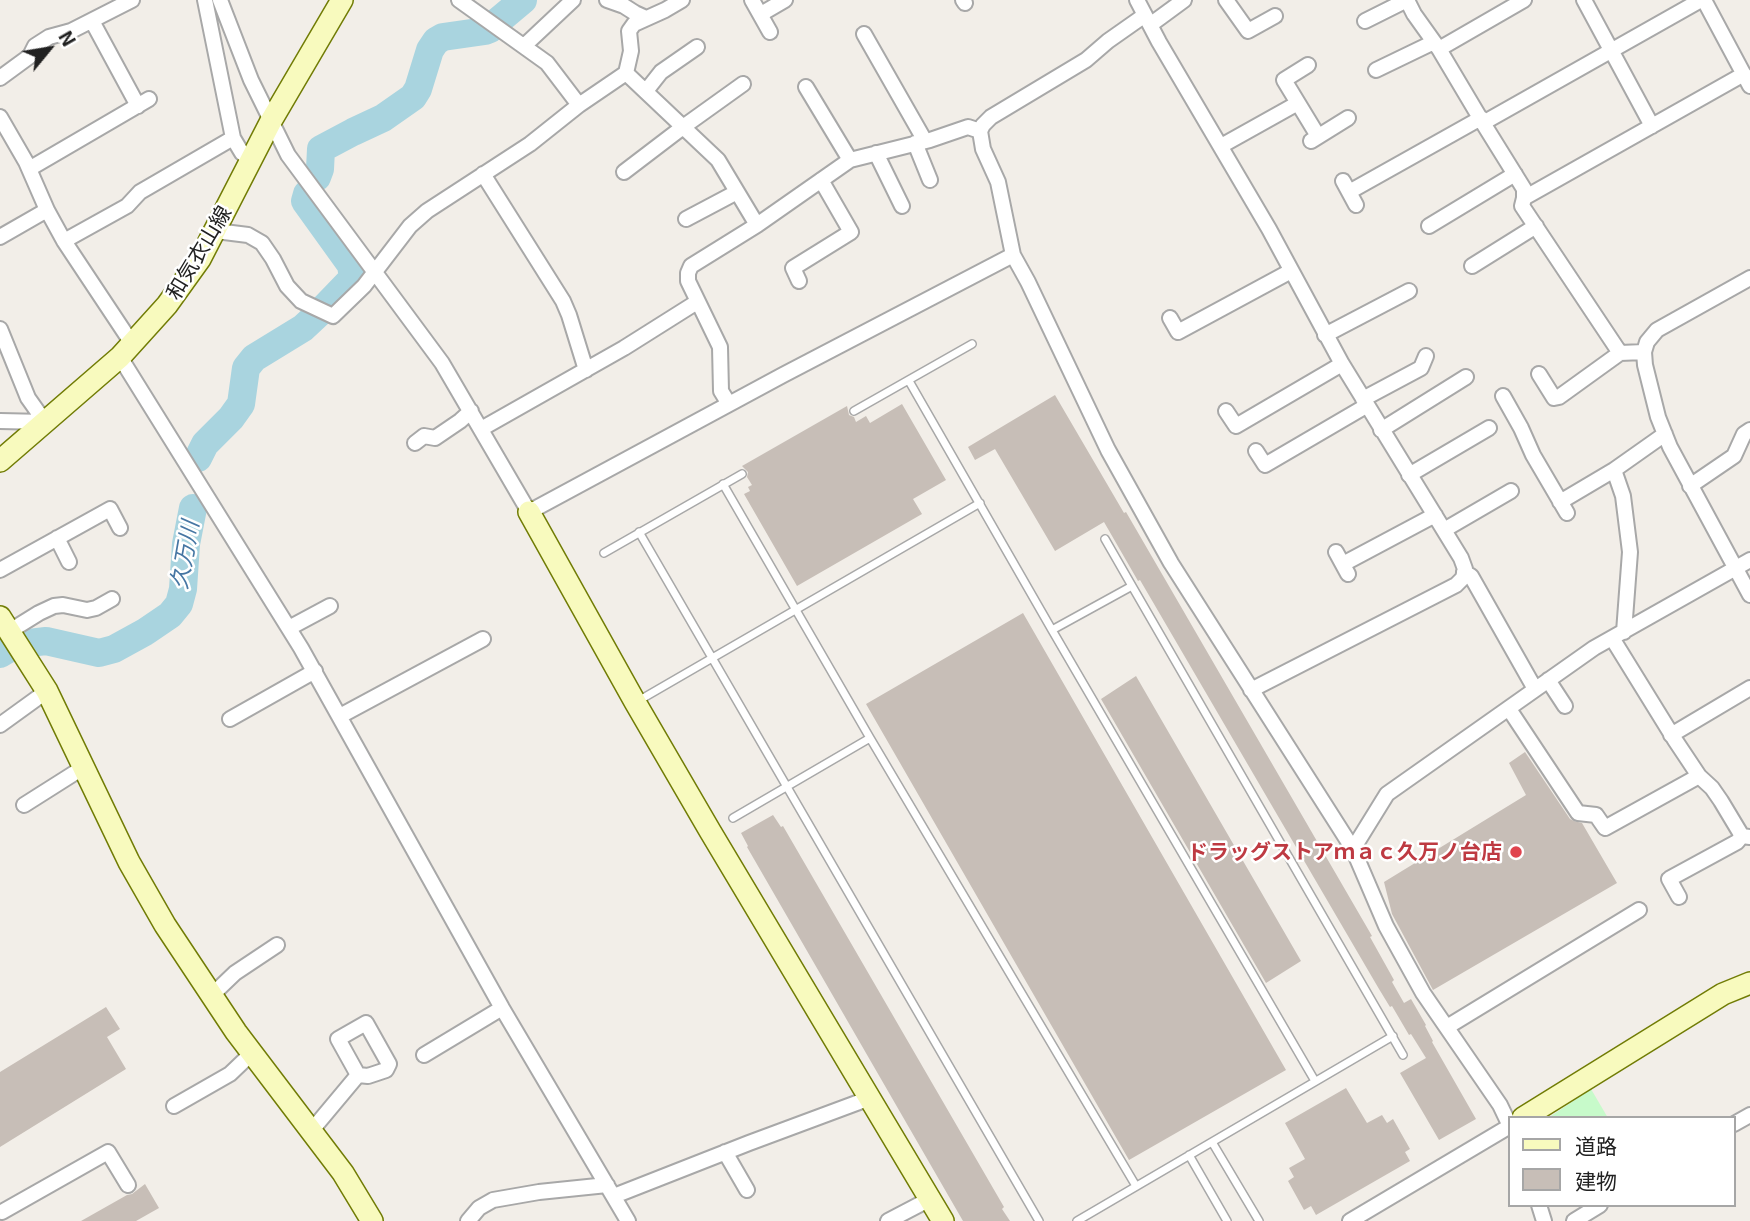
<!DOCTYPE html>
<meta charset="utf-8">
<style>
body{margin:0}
#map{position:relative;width:1750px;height:1221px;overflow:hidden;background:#f2eee8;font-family:"Exo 2","Noto Sans JP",sans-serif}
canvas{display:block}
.legend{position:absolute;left:1508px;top:1116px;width:228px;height:91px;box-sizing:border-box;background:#fff;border:2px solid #a6a6a6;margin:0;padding:9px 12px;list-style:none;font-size:21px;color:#212121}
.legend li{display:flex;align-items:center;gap:14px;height:35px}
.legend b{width:35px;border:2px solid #a6a6a6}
.north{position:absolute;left:14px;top:14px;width:70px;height:70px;-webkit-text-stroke:5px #fff;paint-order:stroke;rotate:60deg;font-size:19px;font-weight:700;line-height:28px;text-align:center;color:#212121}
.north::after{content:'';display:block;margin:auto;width:24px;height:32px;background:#212121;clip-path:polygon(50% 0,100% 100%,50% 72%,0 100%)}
</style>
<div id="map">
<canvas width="1750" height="1221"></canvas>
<ul class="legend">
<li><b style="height:9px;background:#f8fabe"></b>道路</li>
<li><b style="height:19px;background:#c7beb7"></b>建物</li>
</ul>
<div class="north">N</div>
</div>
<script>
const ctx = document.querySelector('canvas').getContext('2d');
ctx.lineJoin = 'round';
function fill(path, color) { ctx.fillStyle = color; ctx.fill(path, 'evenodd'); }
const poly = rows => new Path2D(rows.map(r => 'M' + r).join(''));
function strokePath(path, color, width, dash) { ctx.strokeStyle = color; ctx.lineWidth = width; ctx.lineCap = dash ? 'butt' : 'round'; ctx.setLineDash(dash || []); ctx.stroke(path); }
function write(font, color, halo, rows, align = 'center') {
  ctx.font = font + ' "Exo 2","Noto Sans JP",sans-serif'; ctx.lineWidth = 5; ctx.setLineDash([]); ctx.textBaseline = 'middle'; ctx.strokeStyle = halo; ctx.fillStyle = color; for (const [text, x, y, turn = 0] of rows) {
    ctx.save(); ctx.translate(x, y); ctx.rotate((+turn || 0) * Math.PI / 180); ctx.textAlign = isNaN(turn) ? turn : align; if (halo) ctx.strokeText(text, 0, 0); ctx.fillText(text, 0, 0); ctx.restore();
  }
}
fill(poly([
 [1591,1089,1608,1118,1548,1118]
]), '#c7faca');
strokePath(poly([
 [498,21,523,0],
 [317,177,320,169,321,149,353,132,383,118,413,97,418,89,430,50,436,41,443,37,485,31,490,29],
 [307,194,305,201,351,265,353,278,325,307],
 [198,458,205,444,231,418,241,404,246,368,254,358,303,328,318,314],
 [29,643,46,641,99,653,114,649,145,632,170,615,179,604,183,589,186,544,193,508],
 [0,654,10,648]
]), '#a9d4df', 28);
fill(poly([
 [1055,395,1124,513,1126,512,1372,936,1370,937,1394,980,1392,982,1404,1003,1411,999,1426,1025,1425,1026,1433,1041,1432,1042,1476,1119,1439,1140,1400,1073,1426,1058,1411,1034,1409,1035,1392,1006,1390,1007,1379,989,1140,580,1138,581,1104,522,1055,551,995,449,975,460,968,447],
 [902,404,946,480,913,499,922,514,797,586,744,494,750,491,748,487,752,485,747,477,748,472,742,466,847,406,849,415,854,417,856,422,866,416,870,423],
 [1023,613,1286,1070,1129,1160,866,704],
 [1136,676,1301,961,1266,983,1101,699],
 [1525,752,1570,819,1574,821,1582,823,1617,883,1433,990,1392,914,1384,882,1526,795,1509,763],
 [773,815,781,827,783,826,1004,1207,1002,1209,1010,1221,963,1221,747,847,748,846,741,833],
 [106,1007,120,1029,107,1037,126,1069,0,1147,0,1072],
 [1346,1088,1367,1123,1382,1115,1387,1123,1393,1119,1410,1149,1405,1152,1410,1161,1316,1215,1311,1206,1304,1210,1288,1181,1294,1177,1289,1168,1305,1159,1285,1123],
 [145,1184,159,1208,136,1221,81,1221,127,1195,132,1194]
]), '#c7beb7');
const lane = poly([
 [909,381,1052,630,1315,1081],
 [854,411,972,344],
 [723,484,870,738,1136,1186],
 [639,532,1039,1221],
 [1105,539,1132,586],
 [604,553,742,474],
 [1052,630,1132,586,1403,1055],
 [638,701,980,503],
 [733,818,870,738],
 [1212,1142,1259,1221],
 [1189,1155,1227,1221],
 [1077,1221,1393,1036]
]);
const street = poly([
 [205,0,233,138,242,153,251,160],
 [220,0,251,80,288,155,442,363,529,512,783,375,1013,255,1028,282,1108,450,1171,563,1353,849,1386,926,1423,993,1500,1105,1510,1126],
 [607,0,624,6,635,13,646,18],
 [752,0,770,32],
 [963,0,965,3],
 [1137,0,1159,42,1269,229,1342,364,1461,558,1465,569,1463,578,1456,585,1251,690],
 [1226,0,1248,31,1275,16],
 [1407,0,1414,14,1439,49,1483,123,1701,0],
 [1584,0,1652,126],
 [1704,0,1750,86],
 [761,14,785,0],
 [92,21,138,106],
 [1365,21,1407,0],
 [1150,25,1184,0],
 [864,34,925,141],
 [524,46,573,0],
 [1439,49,1524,0],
 [1308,65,1284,80,1318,136],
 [1376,70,1434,42],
 [626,73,631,51,629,31,634,24,665,10,682,0],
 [0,78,30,56,35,46,49,37,71,31,132,0],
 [806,87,850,160],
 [646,91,661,72,697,47],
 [579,105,626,73,718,160,757,225,850,160,930,140,968,127,980,131],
 [0,117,26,162,47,210,64,241,133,345],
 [1483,123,1524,189,1524,198,1522,206,1620,353,1644,352],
 [1311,141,1348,118],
 [915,143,930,180],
 [1221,146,1298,103],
 [876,153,902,206],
 [29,169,149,99],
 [624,172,683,127,743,84],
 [483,174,563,301,569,315,586,370],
 [1343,181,1356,205],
 [1349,192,1481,118],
 [1524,198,1744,74],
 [686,219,737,192],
 [1429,226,1515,174],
 [216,231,248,235,262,243,273,259,287,286,301,301,333,316,364,286,410,226,427,211,530,144,579,105,547,63,459,0],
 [0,237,47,210],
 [64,241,127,206,140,192,233,138],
 [1013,255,998,182,983,149,980,131,983,125,991,117,1086,60,1108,41,1145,15],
 [1472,266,1536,226],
 [1750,278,1657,330,1647,342,1644,352,1645,365,1658,417,1670,447,1750,595],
 [799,281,793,268,851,232,821,180],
 [1170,318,1178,332,1291,271],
 [0,329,28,398,45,422,0,421],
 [1325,335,1409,291],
 [120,357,301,648,502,1008,628,1221],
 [1539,374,1554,398,1559,397,1620,353],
 [1503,396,1521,428,1533,455,1567,513],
 [1363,399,1421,368,1426,356],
 [729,404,721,391,720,347,688,281,688,273,691,266,757,225],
 [1226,411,1236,426,1342,364],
 [481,429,624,348,697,302],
 [1381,430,1466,377],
 [415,443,424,436,435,438,460,421,471,411],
 [1256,451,1265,465,1366,406],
 [1614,470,1623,496,1630,552,1624,632],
 [1409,475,1489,428],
 [1690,486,1734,456,1744,434,1750,430],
 [1560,502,1614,470,1665,434],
 [1444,530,1511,491],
 [57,538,69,562],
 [1336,552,1348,574],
 [1343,564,1435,515],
 [0,570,110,509,120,528],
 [1464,572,1471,576,1535,689],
 [289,628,330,606],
 [10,631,39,613,54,606,63,605,87,610,96,608,112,599],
 [1612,638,1675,740,1699,776,1712,788,1721,801,1742,836,1750,837],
 [1548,680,1565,706],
 [1509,709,1578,813,1596,815,1605,828,1699,776],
 [340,716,483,639],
 [230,719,315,671],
 [0,725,47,691],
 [1671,735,1750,688],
 [24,805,84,767],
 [1353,849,1387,794,1594,648,1750,560],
 [1679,897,1669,879,1737,842,1742,836],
 [211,996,235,973,277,945],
 [1447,1027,1639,910],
 [424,1055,502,1008],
 [174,1106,230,1074,252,1053],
 [1734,1124,1750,1115],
 [312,1130,358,1075,338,1039,366,1023,389,1064,386,1070,368,1076,358,1075],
 [725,1152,747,1190],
 [614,1196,749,1143,870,1098],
 [1539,1205,1544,1221],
 [2,1212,108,1152,128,1185],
 [468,1221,479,1208,493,1200,539,1192,607,1185],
 [888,1221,930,1199],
 [1350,1221,1510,1126],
 [1574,1221,1600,1205]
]);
const secondary = poly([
 [0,461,120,357,167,305,200,259,271,121,342,0],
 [529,512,635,702,710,831,943,1221],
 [0,617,47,691,129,862,165,925,236,1032,343,1173,372,1221],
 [1523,1118,1723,994,1750,983]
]);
strokePath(lane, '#a8a8a8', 10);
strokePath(street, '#a8a8a8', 18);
strokePath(secondary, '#717c05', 24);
strokePath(lane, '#fff', 7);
strokePath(street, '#fff', 14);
strokePath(secondary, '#f8fabe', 21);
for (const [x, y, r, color] of [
 [1516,852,7,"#e0444e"]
]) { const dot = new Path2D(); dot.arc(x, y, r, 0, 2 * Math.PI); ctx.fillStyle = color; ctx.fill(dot); strokePath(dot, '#fff', 2.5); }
write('21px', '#212121', '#fff', [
 ["和気衣山線",199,253,-59]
]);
write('bold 21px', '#be3a42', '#fff', [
 ["ドラッグストアｍａｃ久万ノ台店",1502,852]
], 'right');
write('italic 23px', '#4676a3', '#fff', [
 ["久万川",185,555,-80]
]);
</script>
